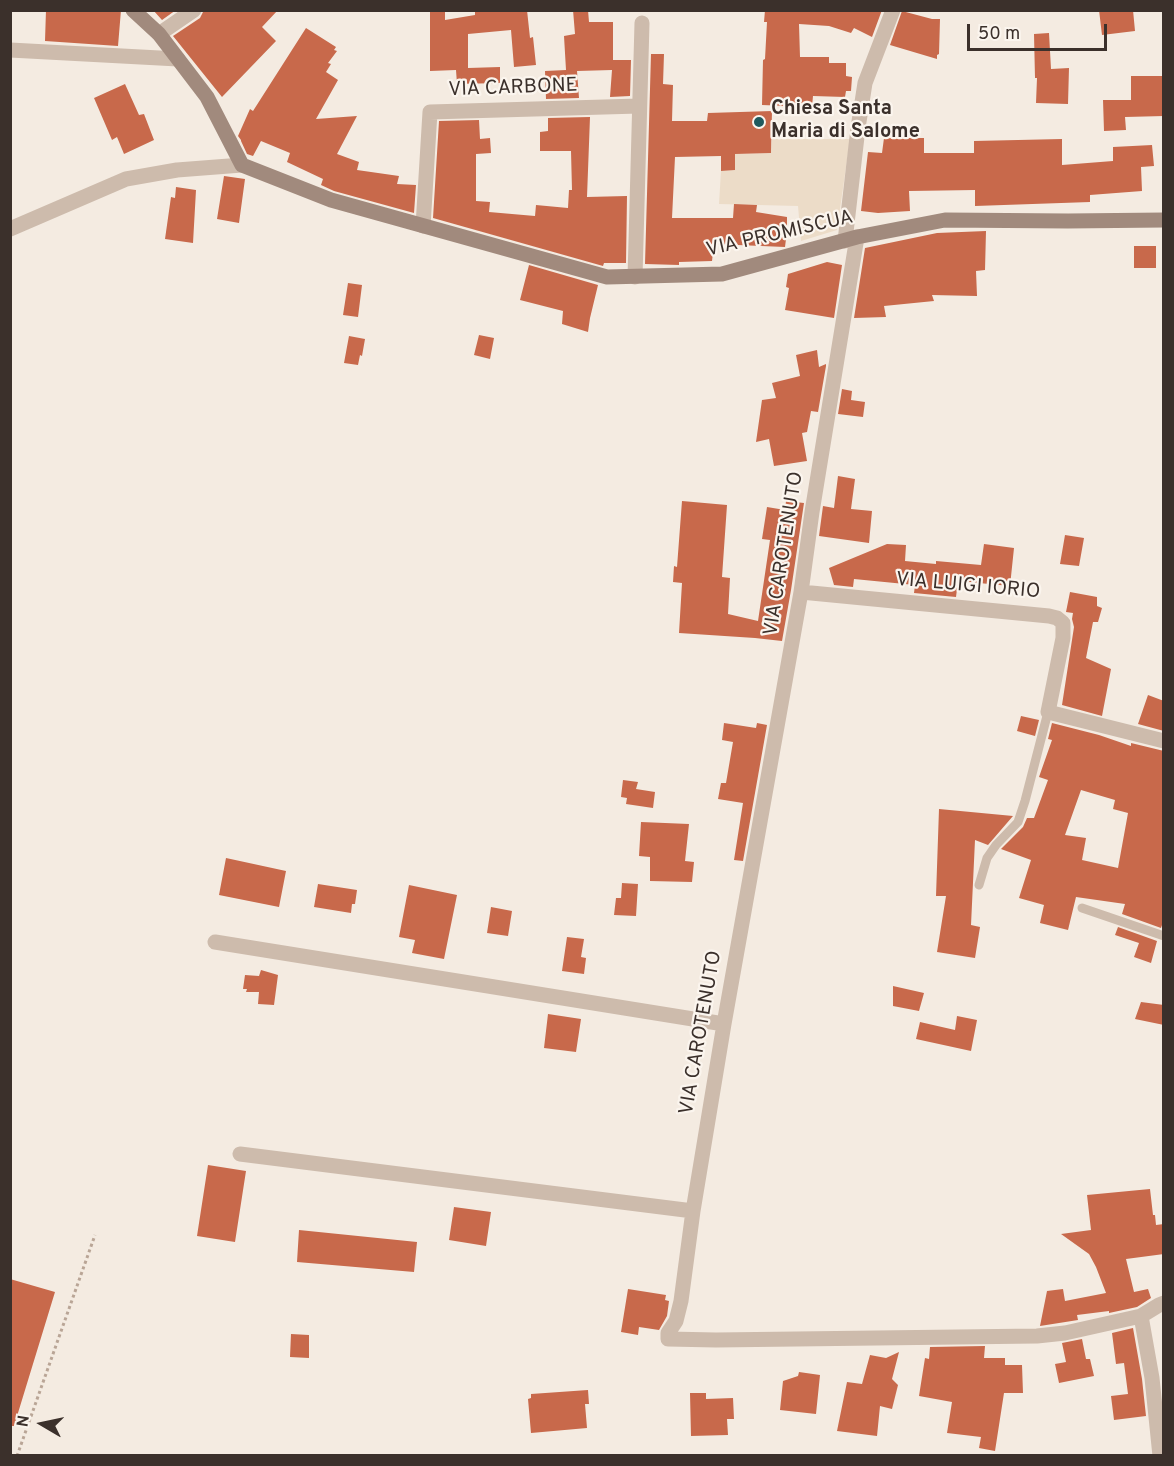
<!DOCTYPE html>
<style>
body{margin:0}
#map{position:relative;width:1174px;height:1466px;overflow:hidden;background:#f4ebe1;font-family:Overpass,sans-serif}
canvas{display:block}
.frame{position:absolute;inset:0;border:12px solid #3b302b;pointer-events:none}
.north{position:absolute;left:12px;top:1394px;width:60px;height:60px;-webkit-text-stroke:4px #fbf5ee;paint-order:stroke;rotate:279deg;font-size:16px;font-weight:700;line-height:24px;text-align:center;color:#3b302b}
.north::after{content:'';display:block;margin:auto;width:21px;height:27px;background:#3b302b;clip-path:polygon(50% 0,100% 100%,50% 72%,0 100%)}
.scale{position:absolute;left:967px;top:24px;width:140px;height:27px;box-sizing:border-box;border:3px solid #3b302b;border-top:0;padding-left:8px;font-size:18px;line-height:21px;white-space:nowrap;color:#3b302b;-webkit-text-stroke:4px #fbf5ee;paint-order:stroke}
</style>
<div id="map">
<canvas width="1174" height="1466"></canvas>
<div class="frame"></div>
<div class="north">N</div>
<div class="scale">50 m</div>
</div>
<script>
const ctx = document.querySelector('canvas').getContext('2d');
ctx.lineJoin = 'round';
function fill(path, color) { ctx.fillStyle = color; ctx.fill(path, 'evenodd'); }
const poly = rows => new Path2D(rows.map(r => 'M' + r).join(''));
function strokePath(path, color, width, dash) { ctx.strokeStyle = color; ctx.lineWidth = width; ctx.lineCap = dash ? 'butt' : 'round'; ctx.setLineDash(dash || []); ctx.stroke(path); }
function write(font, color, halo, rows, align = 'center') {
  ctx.font = font + ' Overpass,sans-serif'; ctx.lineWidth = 4.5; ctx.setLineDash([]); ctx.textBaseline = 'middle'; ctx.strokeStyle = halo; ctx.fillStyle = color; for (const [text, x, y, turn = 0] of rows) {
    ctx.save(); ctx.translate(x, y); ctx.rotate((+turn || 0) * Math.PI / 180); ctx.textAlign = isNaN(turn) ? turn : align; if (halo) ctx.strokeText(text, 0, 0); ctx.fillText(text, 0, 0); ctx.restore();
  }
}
fill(poly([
 [772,139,850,139,837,230,801,241,798,206,719,204,721,171,735,170,735,154,771,153]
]), '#ecdcc8');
fill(poly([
 [46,10,121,10,118,46,45,41],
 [153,10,176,10,162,20],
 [204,10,278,10,262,27,276,41,222,97,173,36,200,18],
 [430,10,445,10,445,20,475,15,475,10,527,10,530,38,533,37,536,65,514,67,511,30,468,34,468,68,500,67,500,83,457,84,456,70,430,71],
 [573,10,588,10,589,22,613,22,613,60,631,60,630,96,610,97,612,70,577,71,579,98,546,99,545,71,566,70,564,36,575,34],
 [765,10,882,10,872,37,854,28,851,33,829,26,799,24,800,57,829,57,829,63,846,63,846,76,852,77,851,91,846,91,845,97,813,96,812,107,762,105,763,60,765,59,767,22,764,22],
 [1099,10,1133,10,1135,31,1102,35],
 [902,11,932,19,940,19,939,54,937,55,937,59,890,45],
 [306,28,336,47,334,50,337,51,328,63,331,64,326,72,338,80,316,119,357,116,337,154,359,162,357,170,399,176,397,184,416,185,414,213,334,191,321,185,323,179,287,162,290,153,261,141,253,156,247,154,241,141,241,140,238,136,250,109,253,111],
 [1049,33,1051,69,1069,68,1068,104,1036,103,1037,78,1035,78,1034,34],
 [651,54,664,54,663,84,673,85,672,121,707,121,708,113,772,111,771,153,735,154,735,170,721,171,721,156,675,157,672,218,733,218,734,204,757,205,756,212,787,217,787,231,785,247,714,244,712,261,679,262,679,265,645,264],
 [1131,76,1164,76,1164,116,1125,117,1126,130,1104,131,1103,100,1131,100],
 [125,84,139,115,144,114,154,140,124,154,117,137,112,140,94,98],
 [590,117,587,197,627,196,626,263,604,263,603,266,433,218,439,121,479,120,480,139,490,138,491,153,476,154,476,201,490,202,489,212,535,216,536,205,568,208,569,190,572,190,571,151,540,151,540,132,548,131,548,118],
 [884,138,924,138,924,153,974,153,974,141,1062,139,1062,165,1113,161,1113,147,1152,145,1154,166,1141,167,1142,191,1090,195,1090,202,975,206,975,190,909,191,910,211,878,213,861,211,868,152,882,153],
 [224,176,245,179,239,223,217,219],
 [176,187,196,190,193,243,165,239,171,197,175,198],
 [986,231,985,270,976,271,977,296,932,295,934,301,884,306,886,317,854,318,865,248,937,233],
 [1134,246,1156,246,1156,268,1134,268],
 [827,262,842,265,834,318,785,310,789,288,786,287,788,274],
 [529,265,598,285,590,318,588,332,562,324,563,311,520,300],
 [348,283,362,285,358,317,343,315],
 [479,335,494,338,490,359,474,355],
 [349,336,365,339,362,356,360,355,358,365,344,363],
 [817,350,819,367,826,364,826,366,818,412,811,411,807,432,802,433,807,461,774,466,769,439,756,442,762,400,776,398,772,383,800,376,796,355],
 [842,389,852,391,851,400,865,402,863,417,838,414],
 [838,476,855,479,851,509,872,511,869,543,819,536,823,506,834,508],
 [682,501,727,505,722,577,730,578,728,614,758,621,770,540,762,539,767,507,785,510,786,501,804,503,791,590,782,641,755,638,679,633,682,583,673,582,674,566,677,567],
 [1065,535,1084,538,1079,566,1060,564],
 [887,544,906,545,905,561,936,564,936,561,981,565,984,544,1014,548,1010,586,958,581,956,597,914,593,915,585,854,579,853,587,834,585,829,568],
 [1070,592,1097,597,1097,606,1102,608,1098,622,1093,622,1086,658,1111,669,1102,716,1062,705,1074,627,1072,619,1073,613,1066,612],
 [1148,695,1164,701,1164,731,1138,724],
 [1021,716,1039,720,1035,736,1017,731],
 [724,723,756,728,757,723,767,725,743,861,734,860,743,803,718,799,721,783,726,783,733,742,722,740],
 [1052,723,1099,735,1131,746,1131,743,1164,751,1164,919,1161,928,1122,914,1125,904,1076,897,1068,930,1040,923,1044,905,1019,898,1031,860,1001,849,1023,827,1027,818,1034,818,1048,780,1039,777,1052,740,1048,739],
 [1081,790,1115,800,1113,809,1128,813,1118,868,1082,860,1086,838,1065,835],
 [623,780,638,782,636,789,655,792,653,808,626,804,627,798,621,797],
 [939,809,1013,816,988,845,975,840,971,925,980,927,975,958,937,952,946,896,936,896],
 [641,822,689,824,685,861,694,862,692,882,650,881,650,857,639,856],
 [226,858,286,871,279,907,219,895],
 [622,883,638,884,636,916,614,915,616,898,621,898],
 [318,884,357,890,355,904,352,904,351,913,314,907],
 [409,885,457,895,444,959,412,953,415,940,399,937],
 [491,907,512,911,508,936,487,933],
 [1118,927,1157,941,1151,963,1134,957,1139,943,1115,935],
 [567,937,584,939,581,957,586,958,584,974,562,971],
 [261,970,278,975,274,1005,258,1004,259,992,246,992,247,989,243,989,245,975,259,976],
 [893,986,924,993,919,1011,893,1006],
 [1141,1002,1164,1005,1164,1025,1135,1019],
 [548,1014,581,1019,576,1052,544,1048],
 [957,1016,977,1020,971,1051,916,1039,920,1022,955,1030],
 [208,1165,246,1171,235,1242,197,1236],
 [1150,1189,1153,1215,1155,1215,1156,1225,1164,1224,1164,1254,1126,1259,1134,1292,1148,1289,1151,1298,1137,1307,1109,1313,1109,1311,1077,1315,1078,1320,1040,1326,1047,1291,1063,1289,1065,1301,1106,1293,1096,1267,1089,1254,1061,1234,1091,1230,1087,1195],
 [454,1207,491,1212,486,1246,449,1240],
 [299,1230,417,1242,414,1272,297,1262],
 [10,1279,55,1292,14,1426,10,1426],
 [628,1289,666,1295,665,1300,669,1301,667,1316,659,1330,639,1327,638,1335,621,1332],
 [1133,1328,1142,1379,1146,1416,1114,1420,1111,1396,1128,1394,1124,1363,1116,1364,1112,1333],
 [291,1334,309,1335,309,1358,290,1357],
 [1082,1339,1086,1359,1090,1359,1094,1376,1059,1383,1055,1364,1066,1362,1062,1343],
 [985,1346,984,1358,1005,1358,1005,1365,1022,1365,1023,1393,1004,1393,995,1451,979,1448,981,1437,947,1433,952,1402,919,1396,925,1358,929,1359,930,1347],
 [899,1352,892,1379,898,1385,892,1409,880,1406,877,1436,837,1431,847,1382,862,1384,870,1355,886,1358],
 [799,1372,820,1375,816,1414,780,1410,783,1381,798,1376],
 [588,1390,589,1404,585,1404,587,1428,531,1433,528,1399,531,1398,531,1394],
 [690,1393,706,1393,706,1399,733,1398,734,1419,727,1419,728,1435,691,1436]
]), '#c8694b');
strokePath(poly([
 [17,1456,95,1235]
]), '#b9a596', 3, [3, 3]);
strokePath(poly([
 [979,885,987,858,996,845,1018,822,1025,801,1048,712],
 [1082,908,1164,936]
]), '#cdbbac', 9);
strokePath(poly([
 [159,34,194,10],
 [10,50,178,59],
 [423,226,430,112,639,106],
 [10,229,126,179,177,170,242,165],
 [857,237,812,512,801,592,724,1024,693,1211,681,1301,676,1321,668,1333,668,1339,716,1340,1037,1336,1065,1333,1141,1316,1159,1305,1164,1303],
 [845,241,858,128,865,83,893,10],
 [635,277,642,23],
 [801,592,1049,616,1057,618,1063,623,1063,638,1048,712,1164,741],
 [215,942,724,1024],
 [240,1154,693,1211],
 [1141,1316,1152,1378,1160,1456]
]), '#cdbbac', 15);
strokePath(poly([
 [133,10,159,34,207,97,242,165,331,200,607,277,722,274,857,237,945,220,1068,221,1164,220]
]), '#a18a7d', 15);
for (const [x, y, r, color] of [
 [759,122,6,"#1f5a5e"]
]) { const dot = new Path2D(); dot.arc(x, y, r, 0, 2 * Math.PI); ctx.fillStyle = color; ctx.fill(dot); strokePath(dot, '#fbf5ee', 2); }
write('20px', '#3b302b', '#fbf5ee', [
 ["VIA CARBONE",513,89,-2],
 ["VIA PROMISCUA",780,235,-13],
 ["VIA CAROTENUTO",785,554,-81],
 ["VIA LUIGI IORIO",968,587,5],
 ["VIA CAROTENUTO",702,1033,-80]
]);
write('bold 20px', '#3b302b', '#fbf5ee', [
 ["Chiesa Santa",771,110],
 ["Maria di Salome",771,133]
], 'left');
</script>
